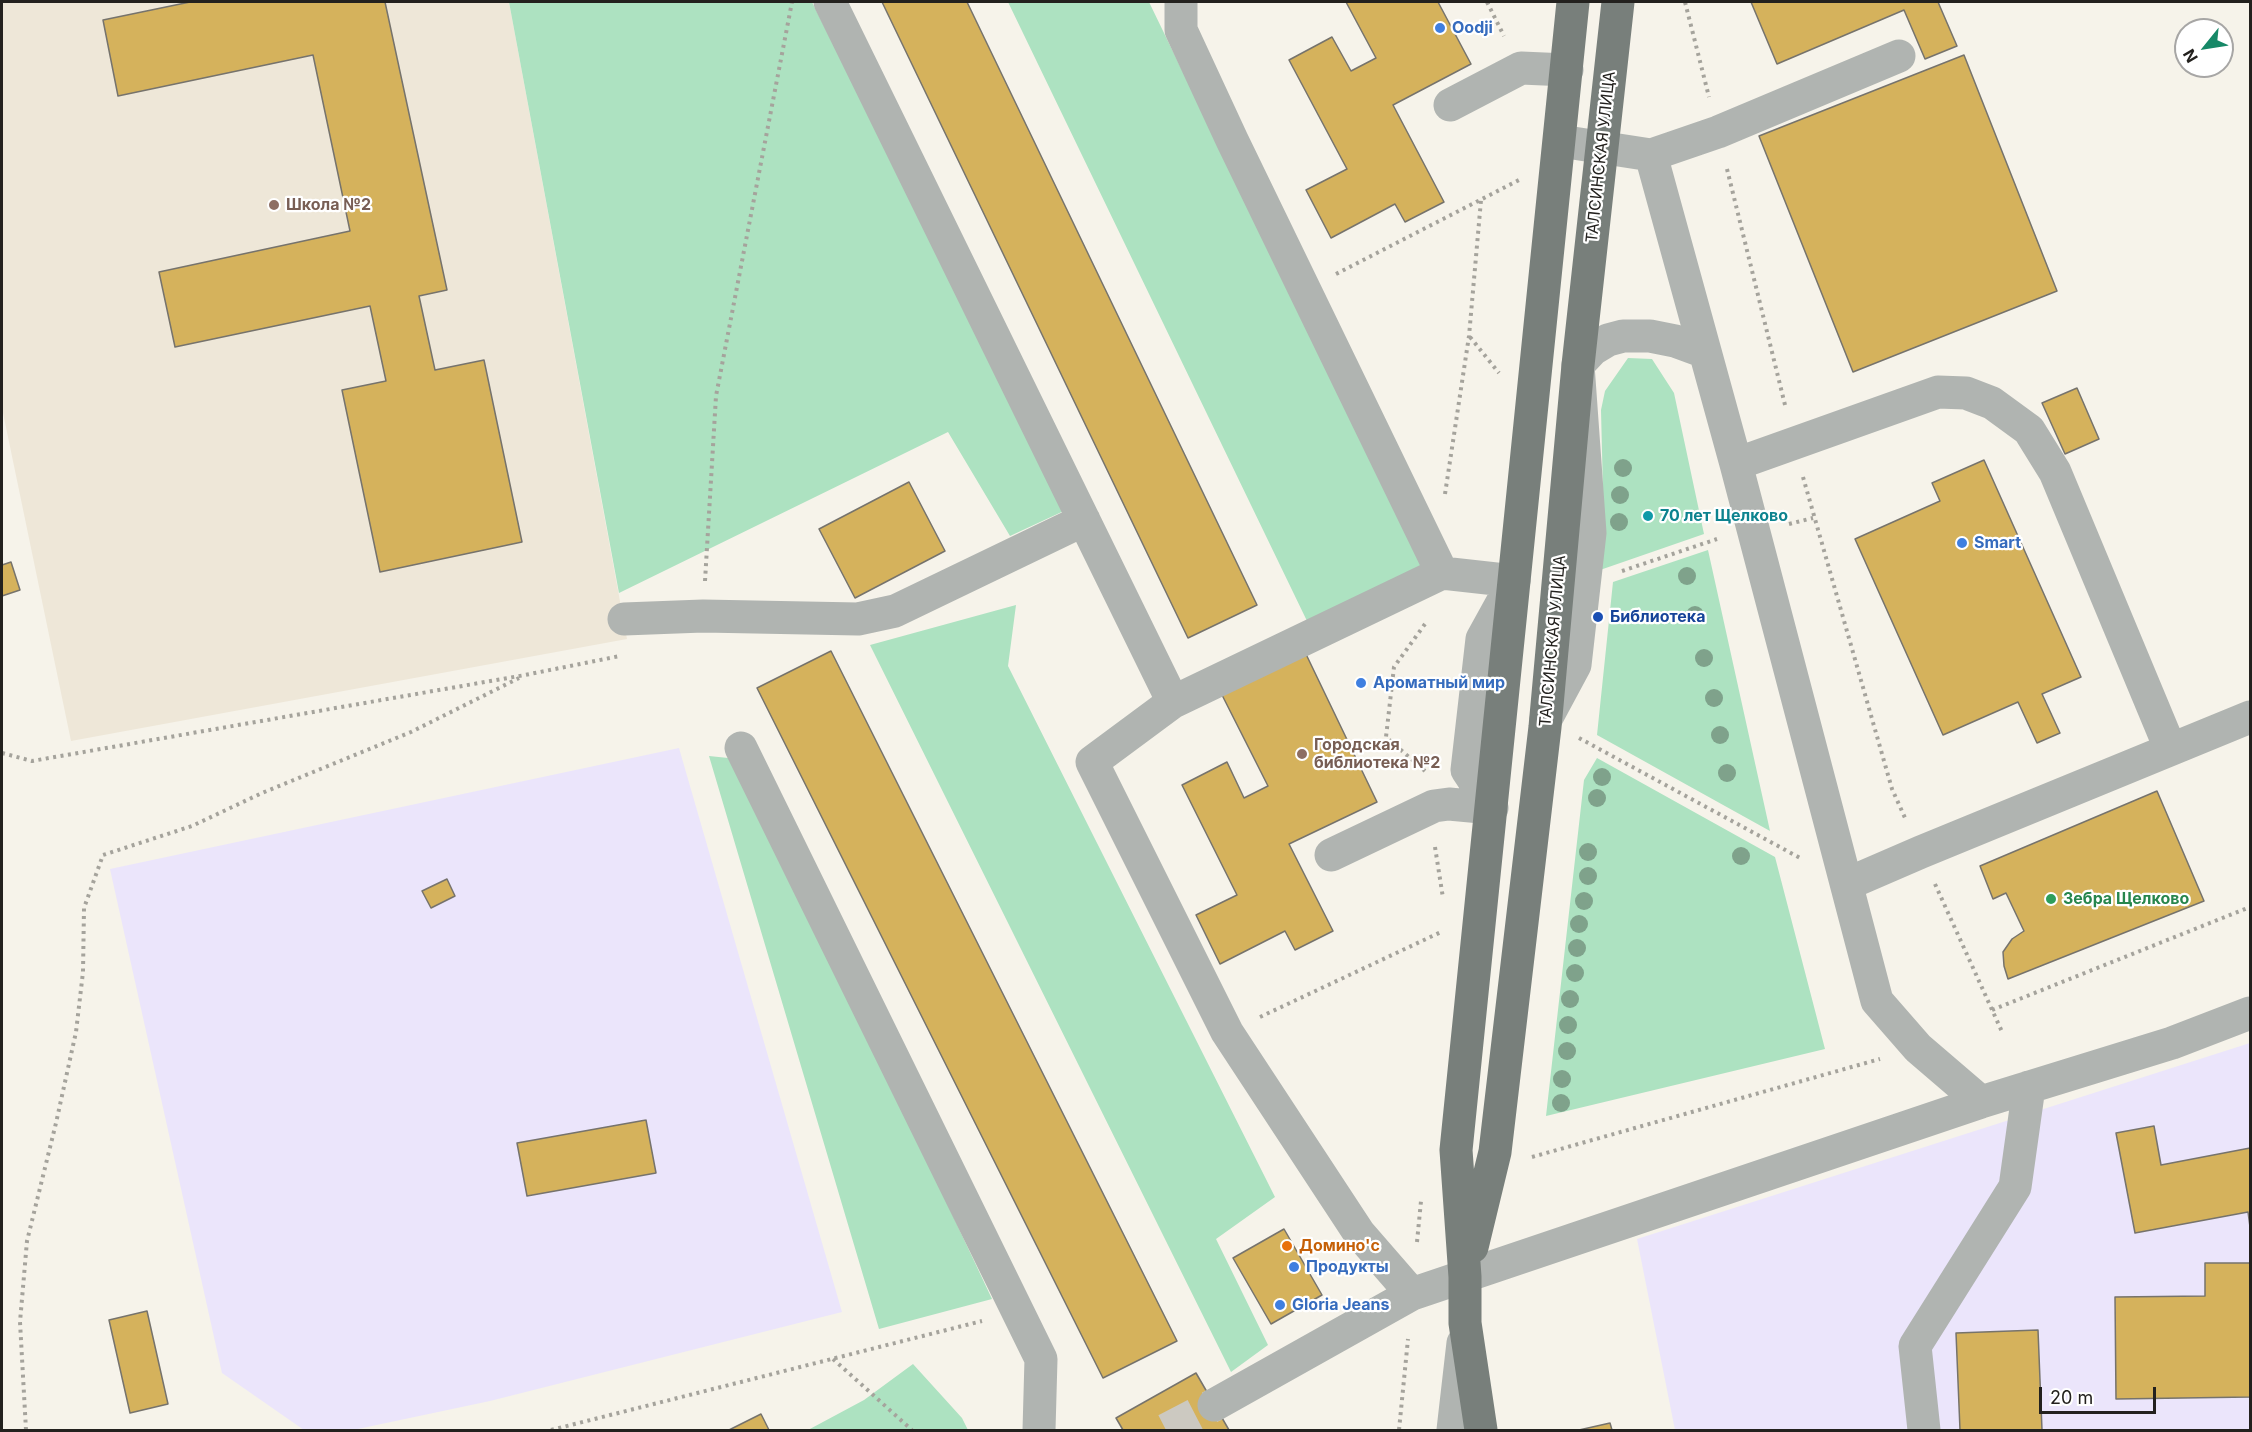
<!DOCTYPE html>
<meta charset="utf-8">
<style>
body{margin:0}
#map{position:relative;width:2252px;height:1432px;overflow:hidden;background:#f6f3ea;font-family:Inter,sans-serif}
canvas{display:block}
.frame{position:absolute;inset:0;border:3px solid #23211e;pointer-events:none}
.north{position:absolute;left:2174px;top:18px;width:60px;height:60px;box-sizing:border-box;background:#fff;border:2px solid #a7a6a5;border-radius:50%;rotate:240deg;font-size:16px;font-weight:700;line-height:24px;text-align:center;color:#23211e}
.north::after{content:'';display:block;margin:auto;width:21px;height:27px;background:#168867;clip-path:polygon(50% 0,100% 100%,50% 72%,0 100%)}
.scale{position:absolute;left:2039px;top:1387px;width:117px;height:27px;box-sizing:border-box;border:3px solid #23211e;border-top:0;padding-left:8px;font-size:18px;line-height:21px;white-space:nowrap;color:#23211e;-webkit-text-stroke:4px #fff;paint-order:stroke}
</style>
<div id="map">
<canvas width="2252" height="1432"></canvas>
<div class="frame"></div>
<div class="north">N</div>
<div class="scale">20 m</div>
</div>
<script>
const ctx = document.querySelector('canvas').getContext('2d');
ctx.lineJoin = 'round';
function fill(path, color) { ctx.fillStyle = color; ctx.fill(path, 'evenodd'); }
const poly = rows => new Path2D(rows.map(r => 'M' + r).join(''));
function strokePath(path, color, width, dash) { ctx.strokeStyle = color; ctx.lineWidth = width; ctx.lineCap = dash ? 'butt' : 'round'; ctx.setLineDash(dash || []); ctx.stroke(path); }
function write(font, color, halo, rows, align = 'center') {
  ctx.font = font + ' Inter,sans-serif'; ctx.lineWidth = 4.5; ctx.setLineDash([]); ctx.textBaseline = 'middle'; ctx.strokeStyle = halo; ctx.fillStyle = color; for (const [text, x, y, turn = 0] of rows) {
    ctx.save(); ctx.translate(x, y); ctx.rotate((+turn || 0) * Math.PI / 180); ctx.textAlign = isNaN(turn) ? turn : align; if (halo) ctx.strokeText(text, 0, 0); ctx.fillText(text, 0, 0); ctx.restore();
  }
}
fill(poly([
 [679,748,842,1312,490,1401,353,1430,304,1430,222,1373,110,869],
 [2250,1043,2250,1430,1675,1430,1637,1239]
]), '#ebe5fb');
fill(poly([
 [2,2,509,2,627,639,71,741,2,408]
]), '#eee7d8');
fill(poly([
 [509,2,812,2,1066,510,1010,536,948,432,619,593],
 [1008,2,1149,2,1422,566,1307,621],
 [1628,358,1652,359,1674,393,1704,534,1600,570,1604,534,1601,410,1605,391],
 [1708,550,1770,831,1597,735,1613,582],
 [1016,605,1008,666,1275,1197,1216,1239,1268,1345,1231,1372,870,645],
 [709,756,738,759,992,1299,879,1329],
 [1597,758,1775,857,1825,1049,1546,1116,1584,780],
 [913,1364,962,1418,968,1430,808,1430,864,1400]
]), '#ade2c1');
const building = poly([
 [190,2,385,2,447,290,419,296,435,370,484,360,522,542,380,572,342,390,386,381,370,306,175,347,159,272,350,231,313,55,118,96,103,20,190,2],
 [882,2,967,2,1257,605,1188,638,882,2],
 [1346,2,1438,2,1471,64,1393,105,1444,202,1405,222,1395,204,1331,238,1306,190,1347,169,1289,60,1332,37,1351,71,1376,58,1346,2],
 [1751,2,1938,2,1957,46,1925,59,1904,10,1777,64,1751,2],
 [1964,55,2057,291,1853,372,1759,136,1964,55],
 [2077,388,2099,439,2065,454,2042,403,2077,388],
 [1984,460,2081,677,2042,694,2060,733,2037,743,2018,702,1943,735,1855,539,1940,501,1932,483,1984,460],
 [909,482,945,551,855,598,819,529,909,482],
 [11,562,20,590,2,596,2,565,11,562],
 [1304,650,1377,802,1289,844,1333,931,1295,950,1285,931,1220,964,1196,915,1237,895,1182,785,1227,762,1244,798,1268,786,1220,691,1304,650],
 [831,651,1177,1341,1103,1378,757,688,831,651],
 [2157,791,2204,901,2008,979,2004,966,2003,952,2012,939,2024,931,2006,893,1993,899,1980,866,2157,791],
 [447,879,455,896,431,908,422,891,447,879],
 [646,1120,656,1173,527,1196,517,1143,646,1120],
 [2154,1126,2161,1165,2250,1148,2250,1227,2248,1212,2135,1233,2116,1133,2154,1126],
 [1284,1229,1322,1295,1271,1324,1233,1258,1284,1229],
 [2205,1263,2250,1263,2250,1397,2116,1399,2115,1297,2205,1296,2205,1263],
 [147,1311,168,1404,130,1413,109,1320,147,1311],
 [2038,1330,2042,1430,1960,1430,1956,1333,2038,1330],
 [1196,1373,1229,1430,1123,1430,1116,1418,1196,1373],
 [761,1414,769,1430,729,1430,761,1414],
 [1610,1423,1612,1430,1579,1430,1610,1423]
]);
fill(building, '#d5b25c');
strokePath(building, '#76736c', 1.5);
strokePath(poly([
 [1166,1430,1214,1405]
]), '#ccc9c1', 33, [33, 16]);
strokePath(poly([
 [1487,2,1504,36],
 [1685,2,1709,97],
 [1727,169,1786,409],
 [1336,274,1519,180],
 [1470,337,1499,373],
 [1803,477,1892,789,1906,820],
 [1445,494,1469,336,1481,200],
 [1789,524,1813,518],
 [1622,571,1717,539],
 [705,581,716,396,792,2],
 [1425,624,1394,667,1386,737,1425,771],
 [1579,738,1802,859],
 [2,753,32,761,525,675,620,656],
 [1435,847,1443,898],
 [1935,884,2003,1034],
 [1992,1010,2250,907],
 [1260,1017,1441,932],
 [1532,1157,1880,1059],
 [1417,1242,1421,1201],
 [833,1359,912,1430],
 [26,1430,20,1322,27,1241,56,1123,76,1032,83,972,84,908,103,855,192,826,262,793,411,732,519,678],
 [551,1430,982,1321],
 [1399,1430,1408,1339]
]), '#a5a39c', 4, [3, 4.5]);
strokePath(poly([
 [830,2,1173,702,1442,573,1514,581,1482,639,1467,770,1492,808],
 [1181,2,1181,30,1232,140,1442,573],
 [1450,105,1521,68,1567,70],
 [1560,141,1651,155,1736,464,1877,1001,1918,1048,1981,1102],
 [1651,155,1718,132,1899,56],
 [1736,464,1938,392,1966,393,1992,403,2029,430,2055,472,2170,748],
 [624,619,703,616,858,619,895,611,1084,520],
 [1173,702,1092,762,1227,1032,1359,1233,1412,1294],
 [1546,719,1575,665,1590,533,1578,365,1593,349,1608,340,1623,336,1650,336,1675,341,1705,352],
 [741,748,1041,1359,1039,1430],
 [1331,855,1434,806,1449,804,1492,808],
 [1847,884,1921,852,2250,717],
 [1214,1405,1412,1294,1981,1102,2172,1043,2250,1013],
 [1453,1430,1463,1343],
 [1924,1430,1915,1346,2015,1187,2029,1087]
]), '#b0b4b1', 33);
strokePath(poly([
 [1472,1247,1495,1152,1545,727,1578,365,1618,2],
 [1481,1430,1465,1323,1465,1277,1456,1150,1573,2]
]), '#787f7b', 33);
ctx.fillStyle = '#7fa28b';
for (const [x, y] of [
 [1623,468],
 [1620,495],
 [1619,522],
 [1687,576],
 [1695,615],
 [1704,658],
 [1714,698],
 [1720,735],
 [1727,773],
 [1602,777],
 [1597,798],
 [1588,852],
 [1741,856],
 [1588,876],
 [1584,901],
 [1579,924],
 [1577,948],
 [1575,973],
 [1570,999],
 [1568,1025],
 [1567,1051],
 [1562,1079],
 [1561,1103]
]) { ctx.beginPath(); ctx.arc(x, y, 9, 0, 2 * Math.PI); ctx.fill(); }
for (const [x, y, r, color] of [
 [1440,28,6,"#3f7fe0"],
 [274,205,6,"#8d6e63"],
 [1648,516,6,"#0f9aa8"],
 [1962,543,6,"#3f7fe0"],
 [1598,617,6,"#1a4fb4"],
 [1361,683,6,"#3f7fe0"],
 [1302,754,6,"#8d6e63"],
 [2051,899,6,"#2e9e5b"],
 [1287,1246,6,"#e8710a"],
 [1294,1267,6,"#3f7fe0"],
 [1280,1305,6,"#3f7fe0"]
]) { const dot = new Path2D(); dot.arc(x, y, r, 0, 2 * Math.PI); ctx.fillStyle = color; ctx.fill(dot); strokePath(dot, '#fff', 2); }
write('bold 16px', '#366cbe', '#fff', [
 ["Oodji",1452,28],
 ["Smart",1974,543],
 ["Ароматный мир",1373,683],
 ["Продукты",1306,1267],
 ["Gloria Jeans",1292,1305]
], 'left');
write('16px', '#23211e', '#fff', [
 ["ТАЛСИНСКАЯ УЛИЦА",1601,157,-84],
 ["ТАЛСИНСКАЯ УЛИЦА",1553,641,-85]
]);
write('bold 16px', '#785e54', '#fff', [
 ["Школа №2",286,205],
 ["Городская",1314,745],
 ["библиотека №2",1314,763]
], 'left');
write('bold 16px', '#0d838f', '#fff', [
 ["70 лет Щелково",1660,516]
], 'left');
write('bold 16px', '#164399', '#fff', [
 ["Библиотека",1610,617]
], 'left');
write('bold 16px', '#27864d', '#fff', [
 ["Зебра Щелково",2063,899]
], 'left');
write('bold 16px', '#c56008', '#fff', [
 ["Домино'c",1299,1246]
], 'left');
</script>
